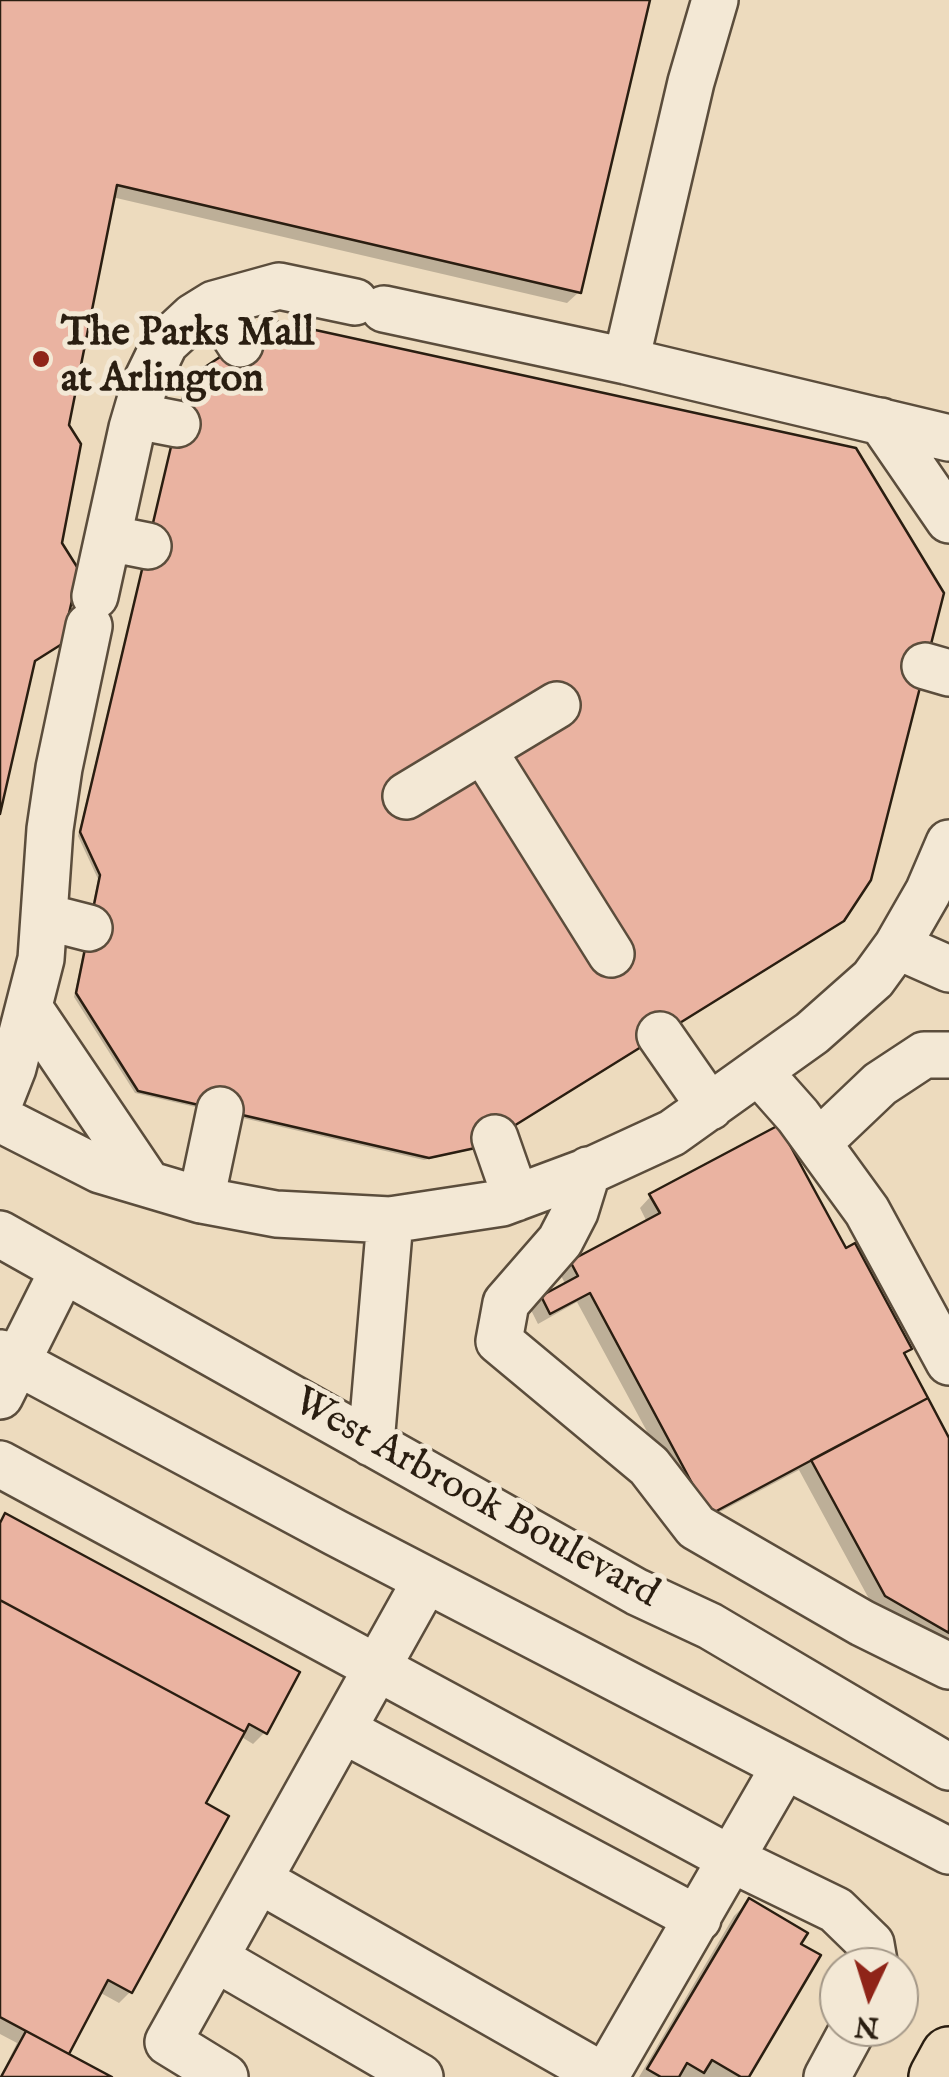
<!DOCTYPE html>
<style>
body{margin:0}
#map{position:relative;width:949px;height:2077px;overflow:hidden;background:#eddbbe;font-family:"IM FELL English",serif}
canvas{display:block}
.north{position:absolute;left:819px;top:1947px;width:100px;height:100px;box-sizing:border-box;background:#f3e8d5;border:2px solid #a39787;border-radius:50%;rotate:184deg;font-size:28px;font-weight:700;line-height:40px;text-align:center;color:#2a1e11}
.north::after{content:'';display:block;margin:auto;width:35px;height:45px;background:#8f2418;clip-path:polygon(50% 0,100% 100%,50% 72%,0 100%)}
</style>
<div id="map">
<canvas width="949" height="2077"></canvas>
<div class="north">N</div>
</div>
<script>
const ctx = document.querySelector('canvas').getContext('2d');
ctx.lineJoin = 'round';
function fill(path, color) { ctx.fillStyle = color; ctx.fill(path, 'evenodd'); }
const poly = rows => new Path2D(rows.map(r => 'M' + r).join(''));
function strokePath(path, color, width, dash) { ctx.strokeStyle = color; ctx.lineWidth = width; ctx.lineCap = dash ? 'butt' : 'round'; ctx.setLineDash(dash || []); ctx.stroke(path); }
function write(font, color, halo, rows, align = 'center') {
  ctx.font = font + ' "IM FELL English",serif'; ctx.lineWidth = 10; ctx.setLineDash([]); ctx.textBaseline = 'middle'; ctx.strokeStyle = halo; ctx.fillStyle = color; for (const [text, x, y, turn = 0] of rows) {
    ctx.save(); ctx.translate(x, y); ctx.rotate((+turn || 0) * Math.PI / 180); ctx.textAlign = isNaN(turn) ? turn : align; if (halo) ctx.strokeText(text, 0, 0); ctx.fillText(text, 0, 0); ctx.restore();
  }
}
fill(poly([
 [0,0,647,0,579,292,567,303,112,197,67,426,59,544,60,643,31,665,0,802],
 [189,381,837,923,475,1149,424,1160,135,1093,74,997,98,879,78,836,185,385],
 [651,1196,845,1251,909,1348,902,1355,949,1442,949,1651,874,1608,799,1470,697,1524,577,1302,538,1324,531,1310,542,1298,566,1285,560,1274,572,1263,647,1222,640,1208],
 [6,1516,265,1732,253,1744,240,1736,203,1804,130,1992,119,2003,99,1992,65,2055,106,2077,0,2077,17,2043,0,2034,0,1522],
 [749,1901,746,2077,639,2077,734,1916]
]), '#0003');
const building = poly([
 [0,0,650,0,581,293,117,185,69,425,81,444,62,543,79,570,62,644,35,661,0,814,0,0],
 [274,321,856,448,944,593,871,880,844,921,480,1147,429,1158,138,1091,76,993,100,875,80,832,187,379,274,321],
 [779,1125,846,1248,855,1243,912,1349,904,1353,928,1398,709,1515,590,1293,550,1314,541,1296,578,1276,570,1261,660,1213,649,1194,779,1125],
 [928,1398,949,1438,949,1633,885,1596,811,1460,928,1398],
 [5,1513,300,1672,267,1734,249,1724,245,1732,0,1600,0,1523,5,1513],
 [0,1600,245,1732,206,1803,229,1816,132,1993,108,1980,69,2054,0,2017,0,1600],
 [749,1898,808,1933,801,1944,821,1955,749,2077,741,2077,712,2060,704,2073,687,2063,679,2077,661,2077,647,2069,749,1898],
 [26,2031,112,2077,1,2077,26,2031]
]);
fill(building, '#eab3a1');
strokePath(building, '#2a1e11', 2.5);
const minor = poly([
 [214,304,240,344],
 [384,309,626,361,949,438],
 [626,361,691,82,715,0],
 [136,416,177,424],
 [881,421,949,520],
 [108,538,148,546],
 [95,596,132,428,145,384,165,343,193,317,214,304,279,286,355,302],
 [925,666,949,673],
 [483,750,611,954],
 [406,796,557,705],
 [46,917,89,928],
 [897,946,949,969],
 [30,1009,148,1184],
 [660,1035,710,1107],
 [759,1072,798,1116,867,1211,949,1362],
 [0,1101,13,1068,41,959,50,829,59,768,89,626],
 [0,1119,100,1170,201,1200,276,1214,390,1220,502,1203,596,1168,672,1133,812,1033,873,979,897,946,928,892,949,843],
 [495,1138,516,1198],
 [818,1143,880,1084,924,1055,949,1055],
 [588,1170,575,1212,560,1241,506,1303,499,1341,649,1466,696,1527,862,1623,949,1666],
 [201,1200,220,1110],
 [0,1234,637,1592,710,1626,949,1767],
 [0,1353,336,1533,949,1851],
 [0,1396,63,1270],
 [371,1443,390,1220],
 [0,1464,731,1859,836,1910,871,1944,875,1967],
 [343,1730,698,1919],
 [259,1880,605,2077],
 [215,1958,420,2077],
 [225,2077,168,2042,426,1580],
 [605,2077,784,1767],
 [827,2077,854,2027]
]);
const major = poly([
 [937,2077,949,2055]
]);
strokePath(minor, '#5b4d3c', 50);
strokePath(major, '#2a1e11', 60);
strokePath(minor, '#f3e8d5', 45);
strokePath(major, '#eddbbe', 55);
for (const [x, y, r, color] of [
 [41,359,10,"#8f2418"]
]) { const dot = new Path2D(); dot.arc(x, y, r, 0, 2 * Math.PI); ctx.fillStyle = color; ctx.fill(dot); strokePath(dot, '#f3e8d5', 4); }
write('bold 40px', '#2a1e11', '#f3e8d5', [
 ["The Parks Mall",61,336],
 ["at Arlington",61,382]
], 'left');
write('40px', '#2a1e11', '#f3e8d5', [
 ["West Arbrook Boulevard",475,1500,29]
]);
</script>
